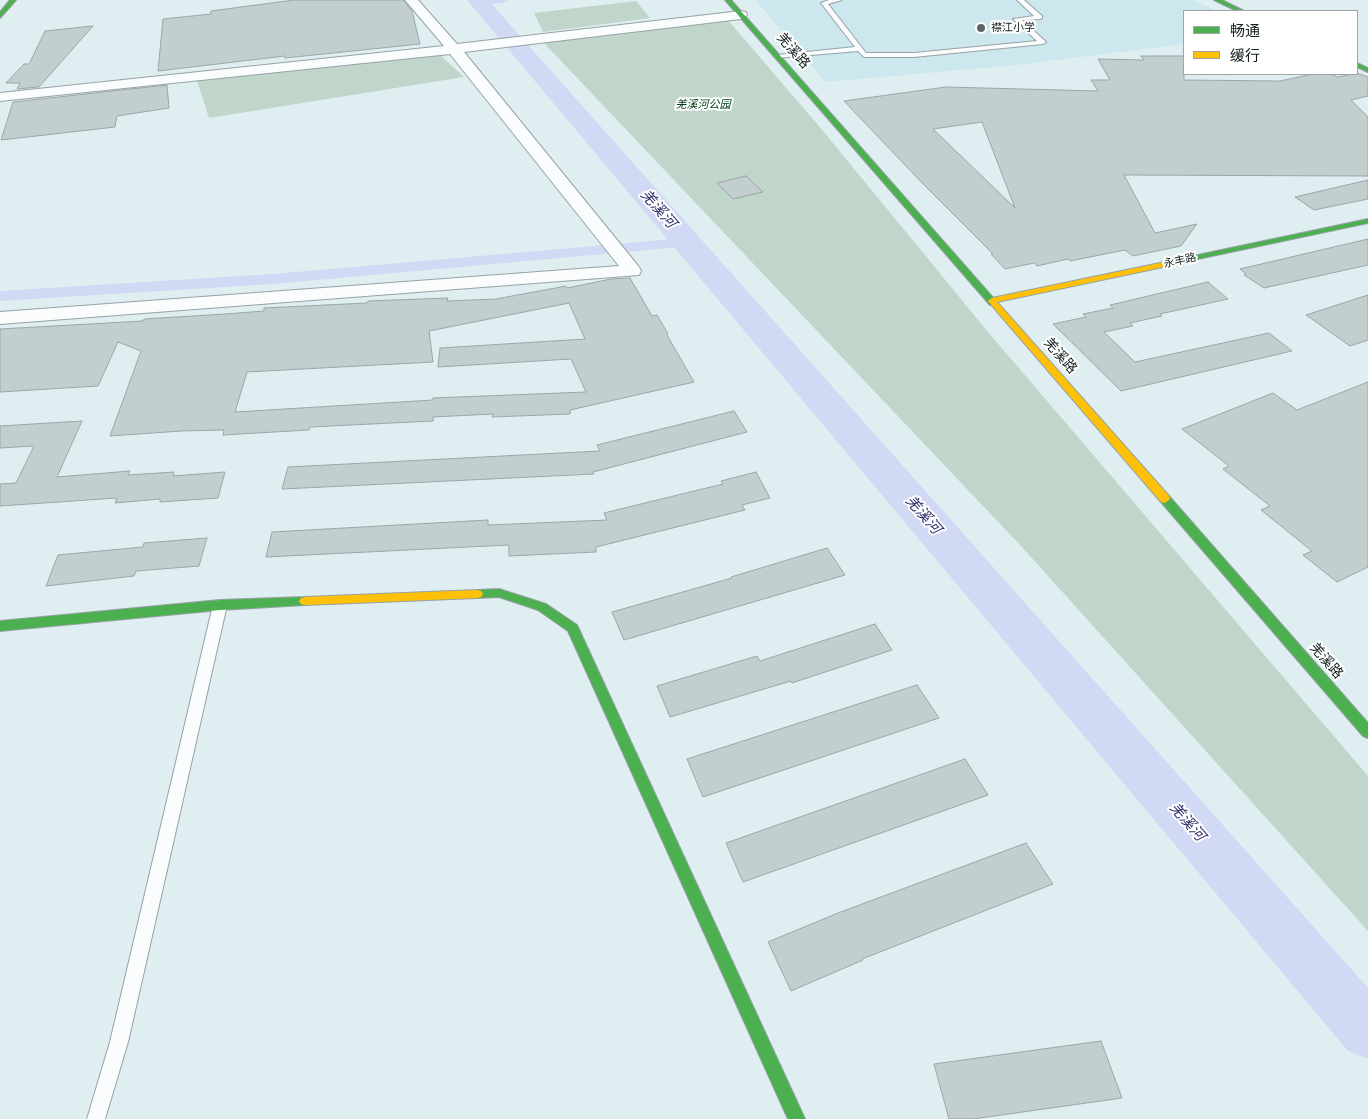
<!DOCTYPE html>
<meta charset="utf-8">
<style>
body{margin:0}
#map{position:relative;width:1368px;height:1119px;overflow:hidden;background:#dfeef1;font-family:Bitter,"Noto Sans SC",serif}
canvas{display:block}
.legend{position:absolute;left:1183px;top:10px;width:175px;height:65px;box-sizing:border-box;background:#fff;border:1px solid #a0a4a5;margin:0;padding:6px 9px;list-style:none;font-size:15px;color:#121c1e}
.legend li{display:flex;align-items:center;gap:10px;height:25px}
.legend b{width:25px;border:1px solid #a0a4a5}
</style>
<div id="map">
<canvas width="1368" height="1119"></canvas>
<ul class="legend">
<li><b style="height:6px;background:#4caf50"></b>畅通</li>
<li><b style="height:6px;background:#ffc107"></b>缓行</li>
</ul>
</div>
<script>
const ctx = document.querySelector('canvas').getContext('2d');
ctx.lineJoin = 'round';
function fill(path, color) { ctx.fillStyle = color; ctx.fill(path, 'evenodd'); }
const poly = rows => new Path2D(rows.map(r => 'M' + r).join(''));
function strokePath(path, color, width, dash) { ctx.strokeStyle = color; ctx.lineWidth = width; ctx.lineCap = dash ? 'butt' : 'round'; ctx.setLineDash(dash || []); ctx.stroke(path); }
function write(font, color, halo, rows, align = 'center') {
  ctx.font = font + ' Bitter,"Noto Sans SC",serif'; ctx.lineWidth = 4; ctx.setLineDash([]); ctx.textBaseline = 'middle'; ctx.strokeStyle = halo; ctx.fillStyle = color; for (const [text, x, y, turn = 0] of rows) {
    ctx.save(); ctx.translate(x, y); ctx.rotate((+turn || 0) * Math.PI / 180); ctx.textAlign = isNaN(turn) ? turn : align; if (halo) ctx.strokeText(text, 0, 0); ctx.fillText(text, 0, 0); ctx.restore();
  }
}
fill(poly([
 [758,0,1193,0,1217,11,1184,11,1184,44,1016,65,826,82,757,2]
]), '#cce7ed');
fill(poly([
 [636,1,650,18,543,32,534,13],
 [727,19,823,131,988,332,1368,776,1368,931,1021,546,544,43],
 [439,54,464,77,209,118,197,81]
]), '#c0d6ca');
fill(poly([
 [475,0,508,0,502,3,479,5,475,4,473,2,475,0],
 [686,238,692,240,694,243,692,246,273,284,0,301,0,291,273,274,686,238]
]), '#d1d9f5');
fill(poly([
 [467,0,488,0,1368,988,1368,1059,1348,1051,467,0]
]), '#d1d9f5');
const building = poly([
 [294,0,403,0,412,11,420,44,285,58,285,56,158,71,163,19,211,14,211,11,294,0],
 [93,26,39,87,17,89,20,83,6,83,24,64,29,64,45,31,93,26],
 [1141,56,1184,56,1184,80,1280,81,1313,74,1330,74,1338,77,1357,73,1368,77,1368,96,1351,100,1368,117,1368,176,1124,175,1155,233,1197,224,1181,246,1133,256,1125,250,1070,261,1068,259,1037,266,1034,263,1005,269,991,254,993,254,925,186,844,101,946,87,1098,91,1091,80,1110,80,1098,59,1144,60,1141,56],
 [982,122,1015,208,933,129,982,122],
 [167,85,169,108,117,116,115,127,1,140,13,102,167,85],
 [746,176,763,192,733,199,717,183,746,176],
 [1368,180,1368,199,1314,210,1295,197,1368,180],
 [1368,239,1368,265,1264,288,1244,275,1246,274,1240,269,1368,239],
 [630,278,652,316,657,315,668,334,667,335,694,382,570,410,570,414,492,417,493,414,433,417,433,421,310,427,309,430,223,435,224,430,181,431,110,436,141,351,118,342,98,386,0,392,0,329,143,321,144,319,225,314,264,311,264,308,367,303,368,301,448,298,447,301,496,299,566,286,567,288,611,279,630,278],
 [569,303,585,339,440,348,438,367,571,359,586,392,433,398,433,400,235,412,247,372,433,362,429,331,569,303],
 [1208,282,1228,299,1160,314,1162,316,1130,323,1133,326,1104,332,1135,362,1269,333,1292,351,1121,391,1053,324,1086,317,1083,314,1113,308,1110,305,1208,282],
 [1368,295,1368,340,1350,346,1306,315,1368,295],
 [1368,382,1368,567,1337,582,1303,555,1312,551,1261,510,1270,506,1223,469,1229,466,1182,429,1273,393,1297,410,1368,382],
 [734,411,747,432,593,472,594,474,282,489,288,467,600,451,597,445,734,411],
 [82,421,57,477,130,471,128,475,174,472,173,476,225,472,218,498,160,502,160,499,115,503,117,498,0,506,0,484,16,483,34,446,0,448,0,426,82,421],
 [756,472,770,498,742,505,745,510,596,547,596,552,509,556,509,545,266,557,272,532,488,520,488,525,607,520,604,513,723,484,721,481,756,472],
 [207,538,199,566,136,571,134,576,46,586,58,555,143,547,144,543,207,538],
 [827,548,845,575,624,640,612,612,732,578,731,577,827,548],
 [875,624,892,650,792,683,791,681,670,717,657,686,757,656,760,661,875,624],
 [917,685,939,718,703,797,687,759,917,685],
 [965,759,988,795,743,882,726,843,965,759],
 [1026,843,1053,884,862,959,863,960,791,991,768,942,838,913,1026,843],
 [1101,1041,1122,1098,973,1119,949,1119,934,1064,1101,1041]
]);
fill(building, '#c2cfce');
strokePath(building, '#9ba6a7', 1);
const lane = poly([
 [829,0,842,0,828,4,866,53,914,53,1037,41,1013,19,1034,16,1017,0,1024,0,1042,16,1042,18,1040,19,1022,20,1046,42,1043,44,914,57,864,57,858,51,776,58,775,57,778,55,855,47,821,3,829,0],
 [220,600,225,601,227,605,128,1042,105,1119,87,1119,110,1042,213,605,215,601,220,600]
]);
const street = poly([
 [405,0,418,0,457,44,741,11,746,12,747,15,741,19,464,52,639,267,641,271,639,275,0,324,0,312,619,266,450,54,0,101,0,93,444,46,405,0]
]);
const fast = poly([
 [10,0,16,0,0,18,0,12,10,0],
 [725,0,731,0,996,301,996,305,990,305,725,0],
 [1214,0,1222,0,1244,11,1237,11,1214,0],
 [1357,63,1368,68,1368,72,1357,67,1357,63],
 [1368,219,1368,223,1179,263,1175,261,1179,259,1368,219],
 [1165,495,1169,496,1368,723,1368,738,1363,736,1161,502,1160,499,1165,495],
 [499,589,546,604,577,625,805,1119,788,1119,568,631,538,610,499,597,477,598,473,597,471,594,473,591,477,590,499,589],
 [305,597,309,598,311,601,309,604,305,605,220,610,0,631,0,621,220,600,305,597]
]);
const slow = poly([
 [1179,259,1183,261,1182,263,997,302,1169,496,1170,499,1165,503,1161,502,988,301,992,298,1179,259],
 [477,590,481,591,483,594,481,597,477,598,305,605,301,604,299,601,301,598,305,597,477,590]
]);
strokePath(lane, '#97a2a5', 2);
strokePath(street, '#97a2a5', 2);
strokePath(fast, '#97a2a5', 2);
strokePath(slow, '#97a2a5', 2);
fill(lane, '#fafcfd');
fill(street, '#fafcfd');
fill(fast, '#4caf50');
fill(slow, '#ffc107');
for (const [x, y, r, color] of [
 [981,28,5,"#5a6668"]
]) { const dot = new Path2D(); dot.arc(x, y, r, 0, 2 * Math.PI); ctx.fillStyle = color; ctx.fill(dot); strokePath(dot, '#fff', 2); }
write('11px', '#121c1e', '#fff', [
 ["襟江小学",991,28]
], 'left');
write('italic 11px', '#004215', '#fff', [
 ["羌溪河公园",703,105]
]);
write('11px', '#121c1e', '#fff', [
 ["永丰路",1180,261,-12]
]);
write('14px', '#121c1e', '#fff', [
 ["羌溪路",793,51,49],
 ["羌溪路",1060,356,49],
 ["羌溪路",1326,661,49]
]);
write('italic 15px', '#2f316a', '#fff', [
 ["羌溪河",658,209,49],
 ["羌溪河",923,515,49],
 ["羌溪河",1187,822,49]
]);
</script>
